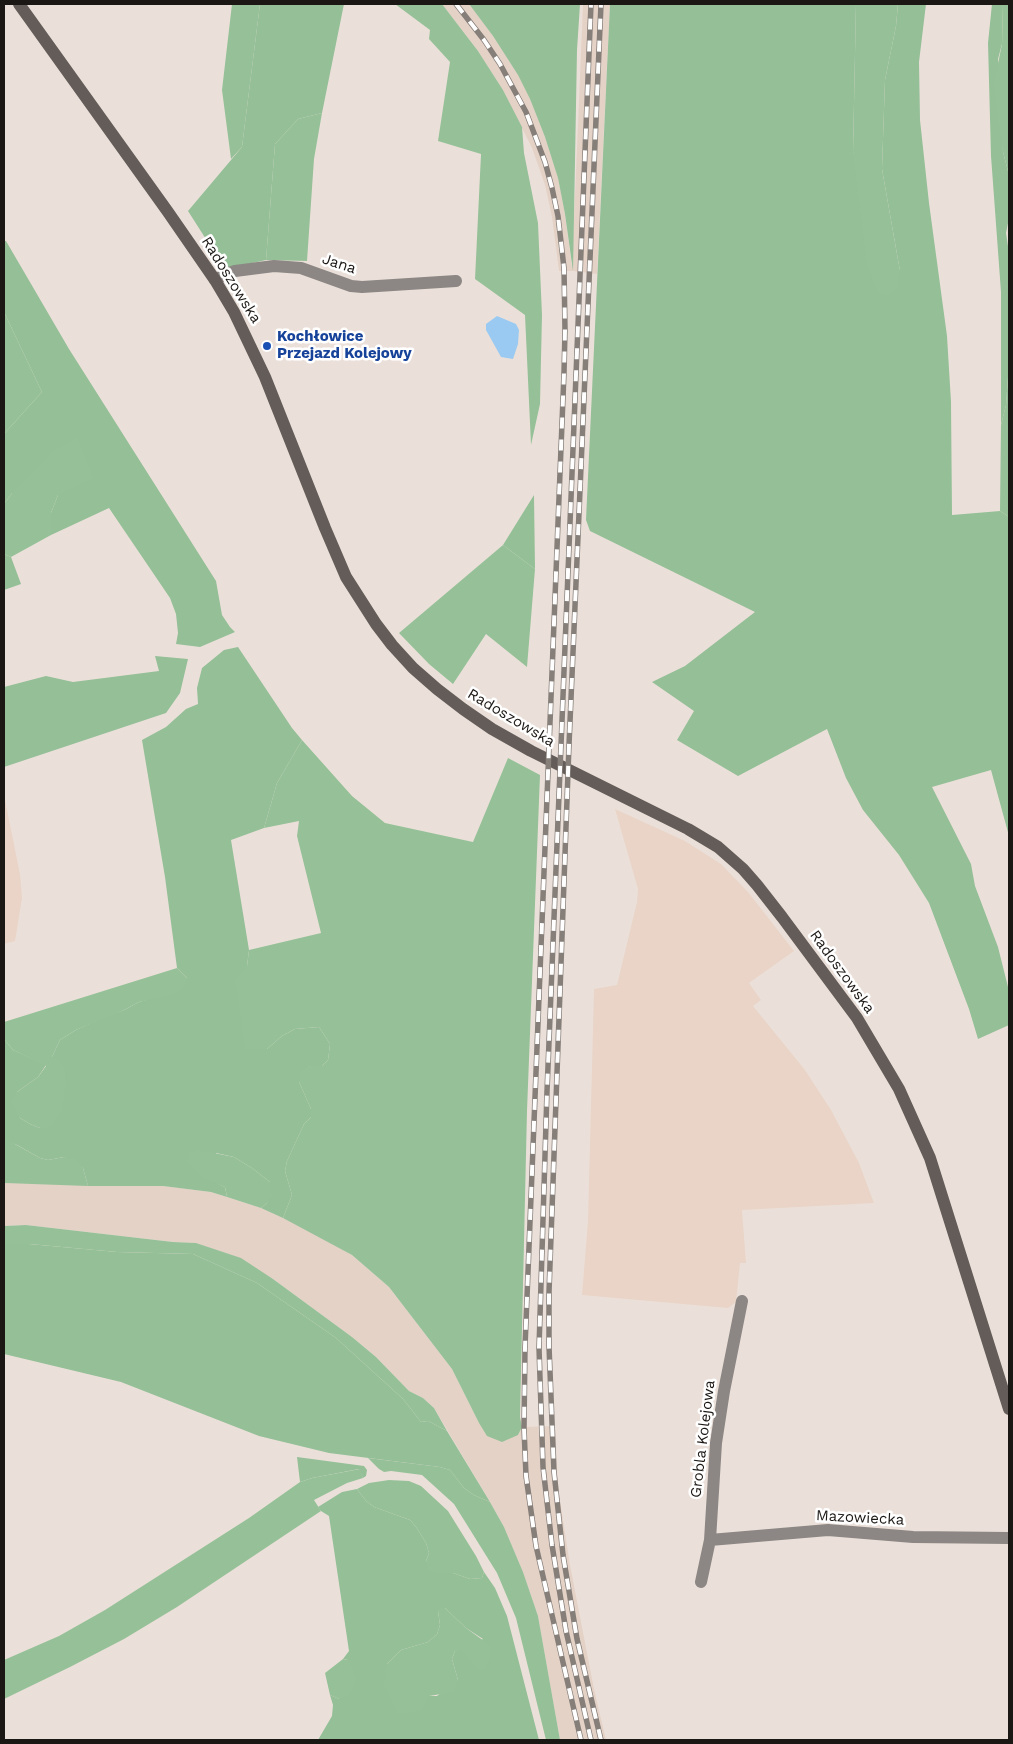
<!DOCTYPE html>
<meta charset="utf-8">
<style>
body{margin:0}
#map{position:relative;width:1013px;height:1744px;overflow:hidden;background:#ebe0d9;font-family:"Work Sans",sans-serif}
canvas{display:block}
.frame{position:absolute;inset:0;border:5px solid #1b1714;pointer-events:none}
</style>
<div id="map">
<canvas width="1013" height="1744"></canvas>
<div class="frame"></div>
</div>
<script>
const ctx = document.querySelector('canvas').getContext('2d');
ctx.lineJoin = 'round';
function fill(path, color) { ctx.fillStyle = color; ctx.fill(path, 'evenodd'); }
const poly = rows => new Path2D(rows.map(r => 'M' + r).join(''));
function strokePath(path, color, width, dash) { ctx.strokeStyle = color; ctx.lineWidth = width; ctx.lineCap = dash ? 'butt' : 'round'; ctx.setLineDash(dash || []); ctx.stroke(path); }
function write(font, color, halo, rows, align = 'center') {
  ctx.font = font + ' "Work Sans",sans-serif'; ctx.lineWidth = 5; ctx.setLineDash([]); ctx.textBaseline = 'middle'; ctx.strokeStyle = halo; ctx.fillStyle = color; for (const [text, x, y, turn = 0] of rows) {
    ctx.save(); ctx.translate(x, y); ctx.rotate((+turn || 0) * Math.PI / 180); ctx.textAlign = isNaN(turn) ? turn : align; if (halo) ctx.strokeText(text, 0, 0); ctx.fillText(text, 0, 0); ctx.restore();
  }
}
fill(poly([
 [442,4,469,4,493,36,518,75,530,99,545,137,558,177,565,214,572,267,583,4,610,4,597,274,573,271,559,271,552,217,545,185,532,148,503,90,478,51],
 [4,1183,163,1186,211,1192,261,1208,301,1226,352,1255,389,1287,452,1369,479,1423,518,1435,522,1427,555,1426,558,1488,570,1565,594,1689,606,1740,560,1740,538,1616,523,1572,504,1527,490,1502,434,1408,423,1398,409,1391,376,1357,352,1337,273,1279,196,1243,173,1242,26,1225,4,1226]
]), '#e4d2c7');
fill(poly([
 [4,795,20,874,22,898,15,941,4,944],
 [615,809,685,841,721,864,748,892,794,951,749,983,761,1000,753,1006,805,1070,831,1110,859,1163,874,1203,742,1210,746,1263,740,1263,736,1302,728,1308,582,1295,588,1221,594,989,617,985,637,902,638,889]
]), '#e9d4c7');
fill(poly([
 [260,4,344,4,322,113,298,119,275,144,266,260,225,269,188,211,242,147],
 [469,4,580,4,577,50,573,271,565,214,558,178,545,137,530,99,518,75,493,36],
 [610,4,856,4,853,152,900,271,882,169,885,80,896,26,898,4,926,4,919,62,920,120,929,203,947,336,951,402,952,515,1000,511,1009,517,1009,836,991,770,932,787,971,864,975,886,998,947,1009,991,1009,1025,978,1039,969,1009,929,903,899,855,863,810,846,778,827,729,738,776,677,740,694,711,652,682,685,666,755,612,590,531,586,520],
 [992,4,1003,4,1002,44,998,59,1003,152,1009,175,1009,218,1006,233,1009,253,1009,363,1006,405,1001,425,1001,292,991,156,988,43],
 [4,241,6,241,69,349,216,581,222,615,230,627,235,632,200,647,176,644,178,633,176,614,170,598,109,508,51,535,51,513,58,495,12,493,4,504,4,434,42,392,4,312],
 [534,495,535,569,503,545],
 [4,554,11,557,21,584,4,590],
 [238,647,292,728,302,740,277,783,264,828,231,840,249,950,247,966,245,1049,267,1049,282,1036,295,1029,319,1027,330,1044,328,1060,322,1066,310,1066,299,1082,311,1109,311,1117,304,1124,287,1161,285,1171,292,1195,283,1218,261,1208,267,1203,270,1182,252,1168,234,1157,216,1153,216,1183,225,1187,227,1197,211,1192,163,1186,88,1186,83,1168,64,1157,48,1160,40,1158,17,1145,4,1140,4,1039,13,1050,46,1065,38,1077,17,1092,20,1118,30,1124,40,1128,52,1057,60,1040,76,1030,107,1016,124,1010,139,1002,153,998,187,978,177,968,165,877,142,740,166,727,186,709,198,704,197,688,202,668,224,650],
 [155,656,188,659,180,693,166,713,4,767,4,687,46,676,73,682,159,671],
 [4,1244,29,1244,117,1252,193,1254,257,1283,336,1338,403,1399,421,1422,428,1421,447,1431,490,1502,474,1495,464,1488,450,1470,440,1467,329,1453,259,1436,121,1382,4,1354],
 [297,1457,364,1466,367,1470,366,1476,363,1478,359,1469,312,1478,300,1482],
 [357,1489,366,1501,374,1507,410,1520,416,1527,426,1543,429,1553,426,1561,438,1573,453,1573,470,1579,482,1578,484,1572,495,1588,507,1616,539,1740,318,1740,332,1716,333,1705,330,1695,339,1699,348,1660,343,1659,349,1651,329,1516,321,1511,318,1507,342,1492],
 [445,1608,466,1628,483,1639,455,1651,452,1659,458,1680,437,1696,429,1696,387,1664,401,1650,428,1642,437,1634,440,1625,438,1611]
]), '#94bf97');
fill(poly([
 [232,4,260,4,242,147,231,159,222,90],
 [395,4,442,4,478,51,503,90,522,127,524,153,538,223,542,315,540,404,531,445,525,315,475,279,481,154,438,141,450,62,429,39,430,30],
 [856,4,898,4,896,26,885,80,882,169,900,271,897,289,888,296,877,292,867,264,853,152],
 [1003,4,1009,4,1009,175,1003,152,998,121,994,83,1002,44],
 [322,113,314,159,307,261,266,260,275,144,298,119],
 [4,312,42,392,4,434],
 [1009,363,1009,517,1000,511,1001,425,1006,405],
 [78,437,93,478,58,495,51,513,51,535,11,557,4,554,4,504,12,493,53,451],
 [503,545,535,569,527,667,486,634,453,684,429,664,399,633],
 [302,740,352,796,385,823,473,842,508,758,540,775,527,1111,520,1417,522,1427,518,1435,502,1442,487,1436,479,1423,452,1369,389,1287,352,1255,283,1218,292,1195,285,1171,287,1161,304,1124,311,1117,311,1109,299,1082,300,1071,310,1066,322,1066,328,1060,330,1044,319,1027,295,1029,282,1036,267,1049,245,1049,235,979,247,966,249,950,321,933,297,836,299,821,264,828,277,783],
 [177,968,187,978,184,987,173,995,139,1002,124,1010,76,1030,60,1040,52,1057,59,1060,65,1070,66,1086,62,1112,52,1126,40,1128,30,1124,20,1118,11,1100,17,1092,38,1077,46,1066,13,1050,4,1039,4,1022],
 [6,1139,40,1158,48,1160,64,1157,76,1159,83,1168,88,1186,4,1183,4,1140],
 [199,1150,234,1157,252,1168,270,1182,272,1195,267,1203,261,1208,227,1197,225,1187,204,1179,187,1163,189,1152],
 [26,1225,173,1242,196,1243,241,1258,273,1279,352,1337,376,1357,409,1391,423,1398,434,1408,447,1431,428,1421,421,1422,403,1399,336,1338,257,1283,193,1254,117,1252,29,1244,4,1244,4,1226],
 [368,1458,440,1467,450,1470,464,1488,474,1495,490,1502,504,1527,523,1572,538,1616,560,1740,546,1740,516,1618,497,1573,454,1504,422,1475,391,1471,384,1472,379,1469],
 [360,1469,363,1478,347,1483,314,1500,321,1511,177,1607,124,1639,70,1667,4,1699,4,1660,59,1636,105,1610,249,1518,300,1482,312,1478],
 [389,1480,409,1481,421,1486,448,1511,476,1556,484,1572,482,1578,470,1579,453,1573,438,1573,428,1571,426,1561,429,1553,426,1543,416,1527,410,1520,374,1507,366,1501,357,1489,369,1483],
 [440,1608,445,1608,466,1628,491,1646,490,1659,485,1670,477,1669,461,1650,455,1651,452,1659,458,1680,454,1692,429,1696,422,1710,409,1713,397,1713,384,1686,387,1664,401,1650,428,1642,437,1634,440,1625,438,1611],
 [343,1659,348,1660,352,1666,356,1679,353,1689,348,1696,339,1699,330,1695,325,1673]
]), '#96c198');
fill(poly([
 [497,316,516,324,519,330,518,344,513,359,501,357,486,330,486,324]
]), '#9acaf1');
strokePath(poly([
 [215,280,224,275,235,271,274,266,301,268,351,286,362,287,456,281],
 [710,1540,828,1530,913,1537,1009,1538],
 [701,1582,710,1540,716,1443,724,1391,742,1301]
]), '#8c8784', 12);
strokePath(poly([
 [19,4,168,212,215,280,234,312,265,377,325,528,346,577,376,624,392,645,413,668,437,689,463,709,492,729,531,751,688,829,718,847,743,869,757,885,782,917,857,1018,899,1089,930,1158,1009,1409]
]), '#635c58', 12);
const rail = poly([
 [456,4,484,40,500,64,526,112,545,162,552,188,558,216,564,268,565,330,564,373,525,1347,524,1428,526,1476,536,1546,581,1740],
 [591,1740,566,1631,552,1545,543,1467,539,1348,547,1091,591,4],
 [601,1740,577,1639,563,1555,554,1472,549,1346,549,1292,569,745,601,4]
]);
strokePath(rail, '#857e79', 5.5);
strokePath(rail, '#fff', 4, [11]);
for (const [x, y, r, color] of [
 [267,346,5,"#1a4fb4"]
]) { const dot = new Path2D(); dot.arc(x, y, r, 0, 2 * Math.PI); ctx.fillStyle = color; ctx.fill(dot); strokePath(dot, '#fff', 2); }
write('15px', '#1b1714', '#fff', [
 ["Jana",339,264,18],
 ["Radoszowska",231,280,58],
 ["Radoszowska",511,718,31],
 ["Radoszowska",842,972,54],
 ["Grobla Kolejowa",703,1439,-83],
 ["Mazowiecka",860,1518,3]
]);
write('bold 15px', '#164399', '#fff', [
 ["Kochłowice",277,337],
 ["Przejazd Kolejowy",277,354]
], 'left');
</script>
